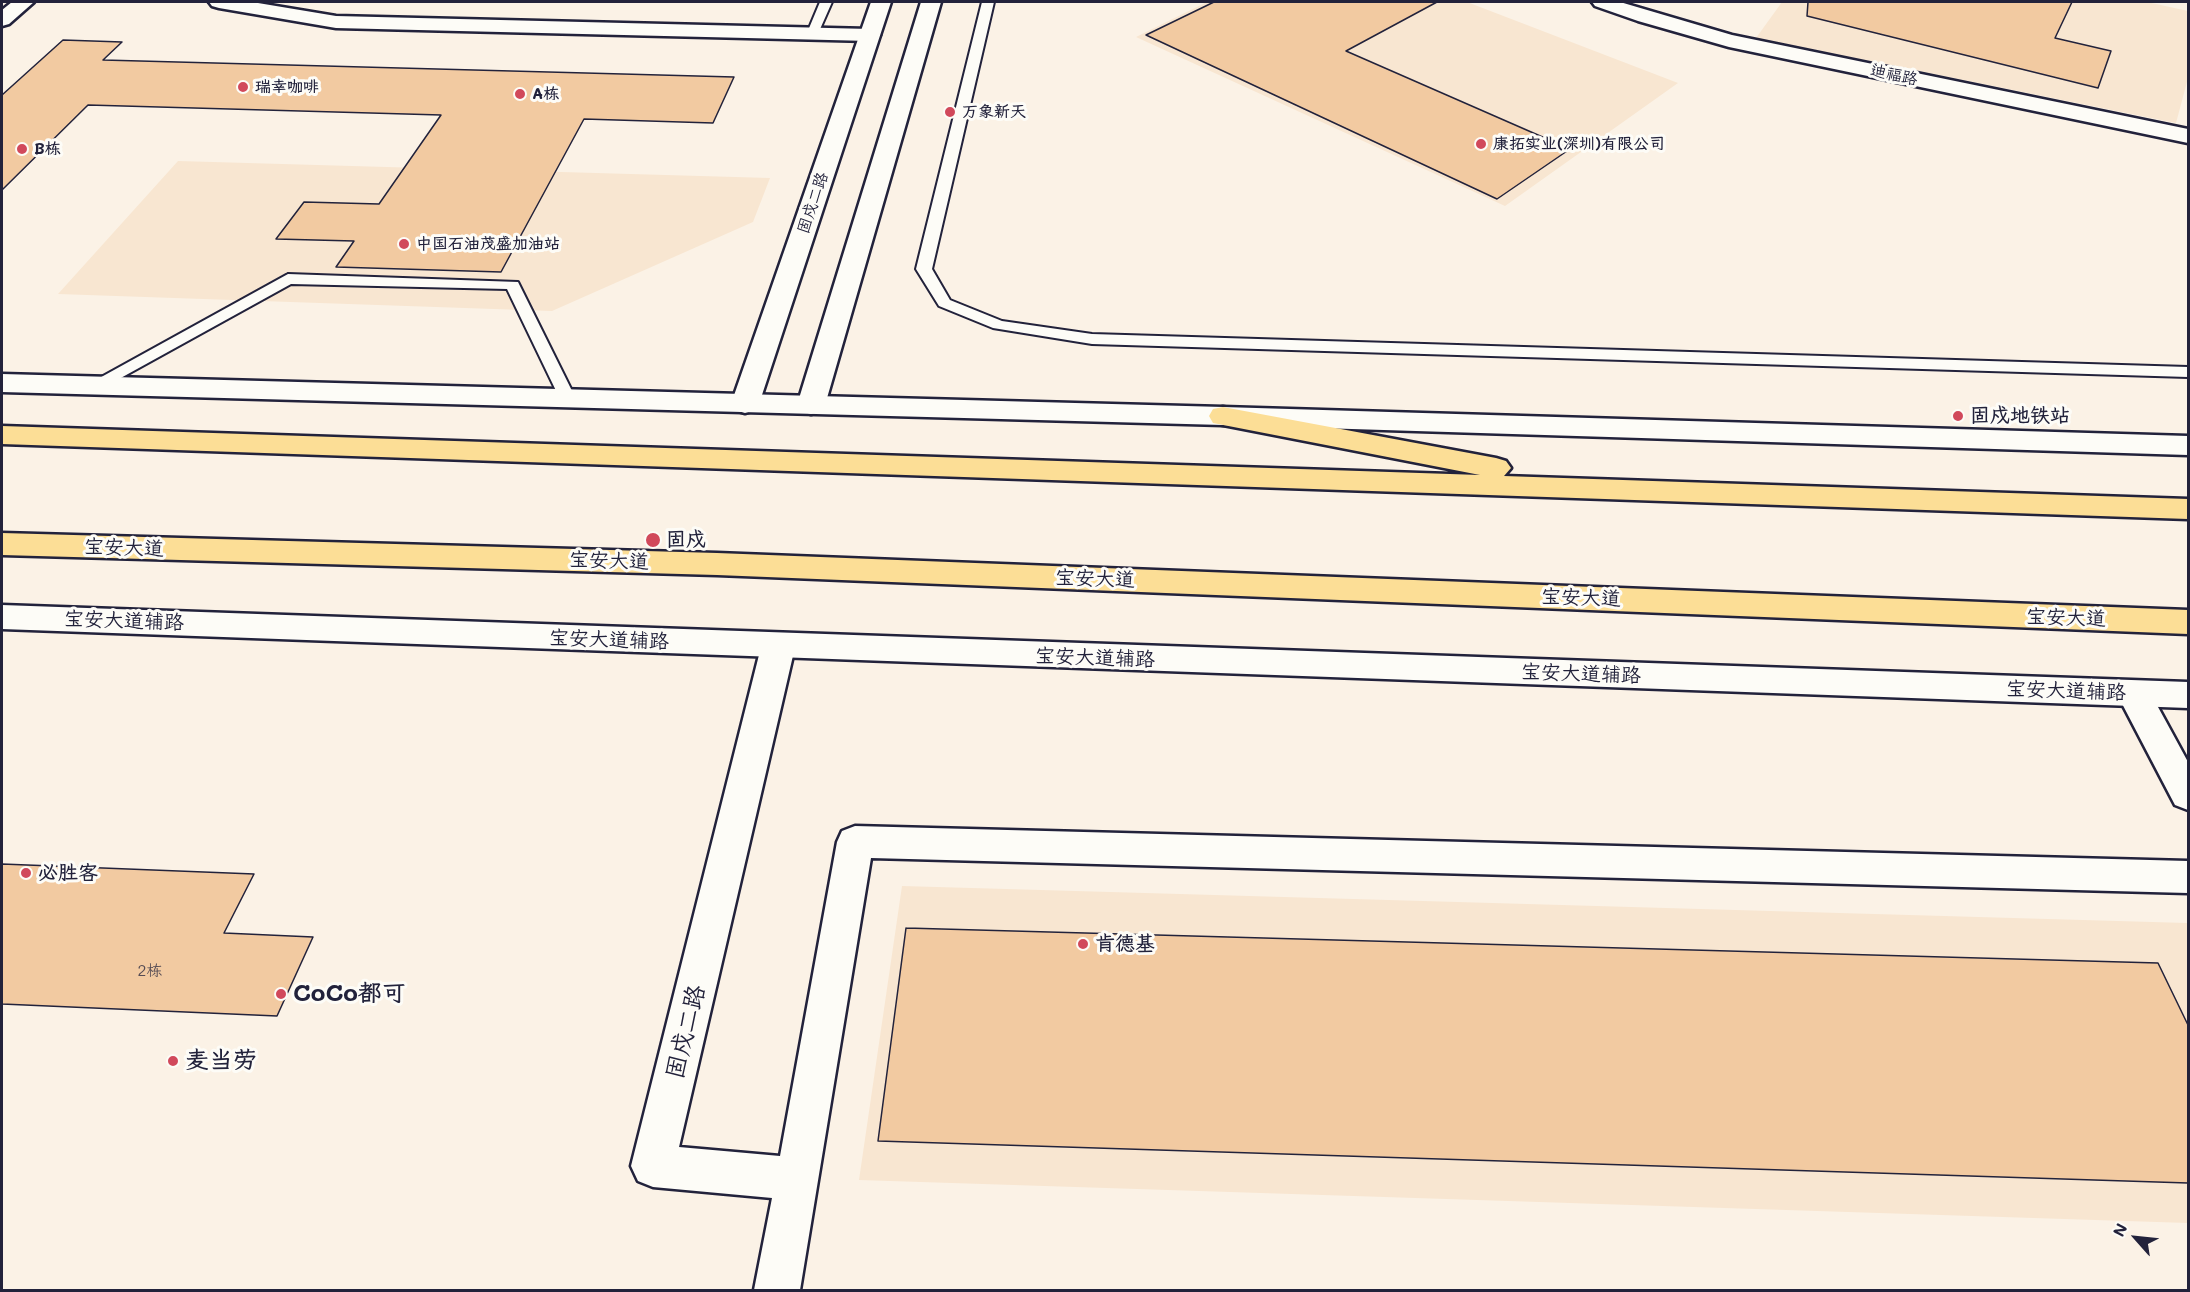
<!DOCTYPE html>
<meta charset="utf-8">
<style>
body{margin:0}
#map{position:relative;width:2190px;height:1292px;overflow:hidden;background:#fbf2e6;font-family:Mali,sans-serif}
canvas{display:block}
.frame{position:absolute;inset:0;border:3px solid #22223b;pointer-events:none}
.north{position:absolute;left:2106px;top:1208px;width:60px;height:60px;-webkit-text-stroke:4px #fdfcf7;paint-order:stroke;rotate:297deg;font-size:16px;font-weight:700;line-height:24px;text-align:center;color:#22223b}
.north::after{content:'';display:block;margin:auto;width:21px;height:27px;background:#22223b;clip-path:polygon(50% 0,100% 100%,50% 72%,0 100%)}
</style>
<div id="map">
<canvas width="2190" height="1292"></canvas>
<div class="frame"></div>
<div class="north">N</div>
</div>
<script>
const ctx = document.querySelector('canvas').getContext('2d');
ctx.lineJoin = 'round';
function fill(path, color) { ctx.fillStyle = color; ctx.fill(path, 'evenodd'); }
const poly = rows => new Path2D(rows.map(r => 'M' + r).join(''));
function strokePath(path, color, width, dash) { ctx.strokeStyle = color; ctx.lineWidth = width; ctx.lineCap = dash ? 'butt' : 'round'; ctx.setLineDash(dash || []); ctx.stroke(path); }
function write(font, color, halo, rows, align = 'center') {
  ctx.font = font + ' Mali,"LXGW WenKai TC",sans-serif'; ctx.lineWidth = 6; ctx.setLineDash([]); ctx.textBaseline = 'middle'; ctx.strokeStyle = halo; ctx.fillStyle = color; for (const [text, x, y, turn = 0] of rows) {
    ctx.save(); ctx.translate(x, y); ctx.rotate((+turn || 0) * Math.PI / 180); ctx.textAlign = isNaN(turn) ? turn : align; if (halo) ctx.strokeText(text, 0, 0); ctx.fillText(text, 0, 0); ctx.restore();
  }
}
fill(poly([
 [1207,2,1467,2,1678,83,1505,206,1136,37],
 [1782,2,2147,2,2188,11,2188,78,2176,123,1756,38],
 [178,161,770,178,753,222,552,311,58,294],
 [902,886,2187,923,2188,1223,859,1180]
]), '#f8e6d1');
const building = poly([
 [1214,2,1437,2,1346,51,1570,149,1497,199,1146,35,1214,2],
 [1808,2,2072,2,2055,38,2111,51,2098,88,1807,16,1808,2],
 [63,40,122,42,103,60,734,77,713,123,584,119,501,272,336,267,354,241,276,239,304,202,379,204,441,115,88,105,2,190,2,95,63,40],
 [2,864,254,874,224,933,313,937,277,1016,2,1004,2,864],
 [906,928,2158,963,2188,1025,2188,1183,878,1141,906,928]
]);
fill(building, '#f2caa1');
strokePath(building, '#22223b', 1.5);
const service = poly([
 [820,2,832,2,817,36,809,36,807,33,820,2],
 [982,2,994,2,932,269,950,300,1002,321,1092,334,2188,367,2188,377,1092,344,993,328,939,306,916,269,982,2],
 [288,274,518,282,576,399,568,404,560,399,507,289,291,284,99,390,87,390,85,386,288,274]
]);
const minor = poly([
 [12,2,34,2,9,24,2,26,2,10,12,2],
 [209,2,252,2,336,16,870,29,877,31,880,35,877,39,870,41,336,28,219,8,212,6,209,2],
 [1592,2,1620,2,1732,35,2188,129,2188,143,1729,47,1638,21,1595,6,1592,2],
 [778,635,790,638,795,647,679,1147,780,1156,837,842,842,831,855,826,2188,861,2188,893,871,858,800,1290,754,1290,772,1198,653,1187,638,1181,631,1166,761,647,766,638,778,635],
 [2134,681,2146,685,2188,762,2188,810,2175,805,2117,694,2122,685,2134,681]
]);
const tertiary = poly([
 [871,2,891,2,759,404,755,410,745,413,735,410,731,404,871,2],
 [921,2,941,2,825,405,821,411,811,414,801,411,797,405,921,2]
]);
const secondary = poly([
 [2,374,1223,407,2188,436,2188,455,1223,425,2,392,2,374],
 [2,605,2188,682,2188,708,2,629,2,605]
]);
const primary = poly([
 [1223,407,1496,458,1506,461,1511,468,1504,476,2188,499,2188,519,2,444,2,426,1480,475,1213,423,1209,416,1213,409,1223,407],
 [2,533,717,553,2188,610,2188,634,717,575,2,555,2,533]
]);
strokePath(service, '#22223b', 4);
strokePath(minor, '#22223b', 5);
strokePath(tertiary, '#22223b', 5);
strokePath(secondary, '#22223b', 5);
strokePath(primary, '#22223b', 5);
fill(service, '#fdfcf7');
fill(minor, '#fdfcf7');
fill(tertiary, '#fdfcf7');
fill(secondary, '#fdfcf7');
fill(primary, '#fcde96');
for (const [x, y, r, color] of [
 [243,87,6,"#d1495b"],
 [520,94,6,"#d1495b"],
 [950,112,6,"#d1495b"],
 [1481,144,6,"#d1495b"],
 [22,149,6,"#d1495b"],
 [404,244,6,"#d1495b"],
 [1958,416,6,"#d1495b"],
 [653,540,8,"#d1495b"],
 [26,873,6,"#d1495b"],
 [1083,944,6,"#d1495b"],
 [281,994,6,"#d1495b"],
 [173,1061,6,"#d1495b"]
]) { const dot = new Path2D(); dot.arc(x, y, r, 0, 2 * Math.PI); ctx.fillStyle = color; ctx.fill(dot); strokePath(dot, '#fdfcf7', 2); }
write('16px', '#22223b', '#fdfcf7', [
 ["迪福路",1894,75,12],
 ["固戍二路",813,203,-71]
]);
write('bold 16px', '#22223b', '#fdfcf7', [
 ["瑞幸咖啡",255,87],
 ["A栋",532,94],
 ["万象新天",962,112],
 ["康拓实业(深圳)有限公司",1493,144],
 ["B栋",34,149],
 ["中国石油茂盛加油站",416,244]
], 'left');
write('16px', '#564c54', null, [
 ["2栋",150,971]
]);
write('bold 20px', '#22223b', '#fdfcf7', [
 ["固戍地铁站",1970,416],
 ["固戍",666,540],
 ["必胜客",38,873],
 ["肯德基",1095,944]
], 'left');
write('20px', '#22223b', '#fdfcf7', [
 ["宝安大道",124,548,2],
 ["宝安大道",609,561,2],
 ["宝安大道",1095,579,2],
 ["宝安大道",1581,598,2],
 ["宝安大道",2066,618,2],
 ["宝安大道辅路",124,621,2],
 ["宝安大道辅路",609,640,2],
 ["宝安大道辅路",1095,658,2],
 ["宝安大道辅路",1581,674,2],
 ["宝安大道辅路",2066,691,2]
]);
write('bold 24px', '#22223b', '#fdfcf7', [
 ["CoCo都可",293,994],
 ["麦当劳",185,1061]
], 'left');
write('24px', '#22223b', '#fdfcf7', [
 ["固戍二路",686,1032,-76]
]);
</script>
